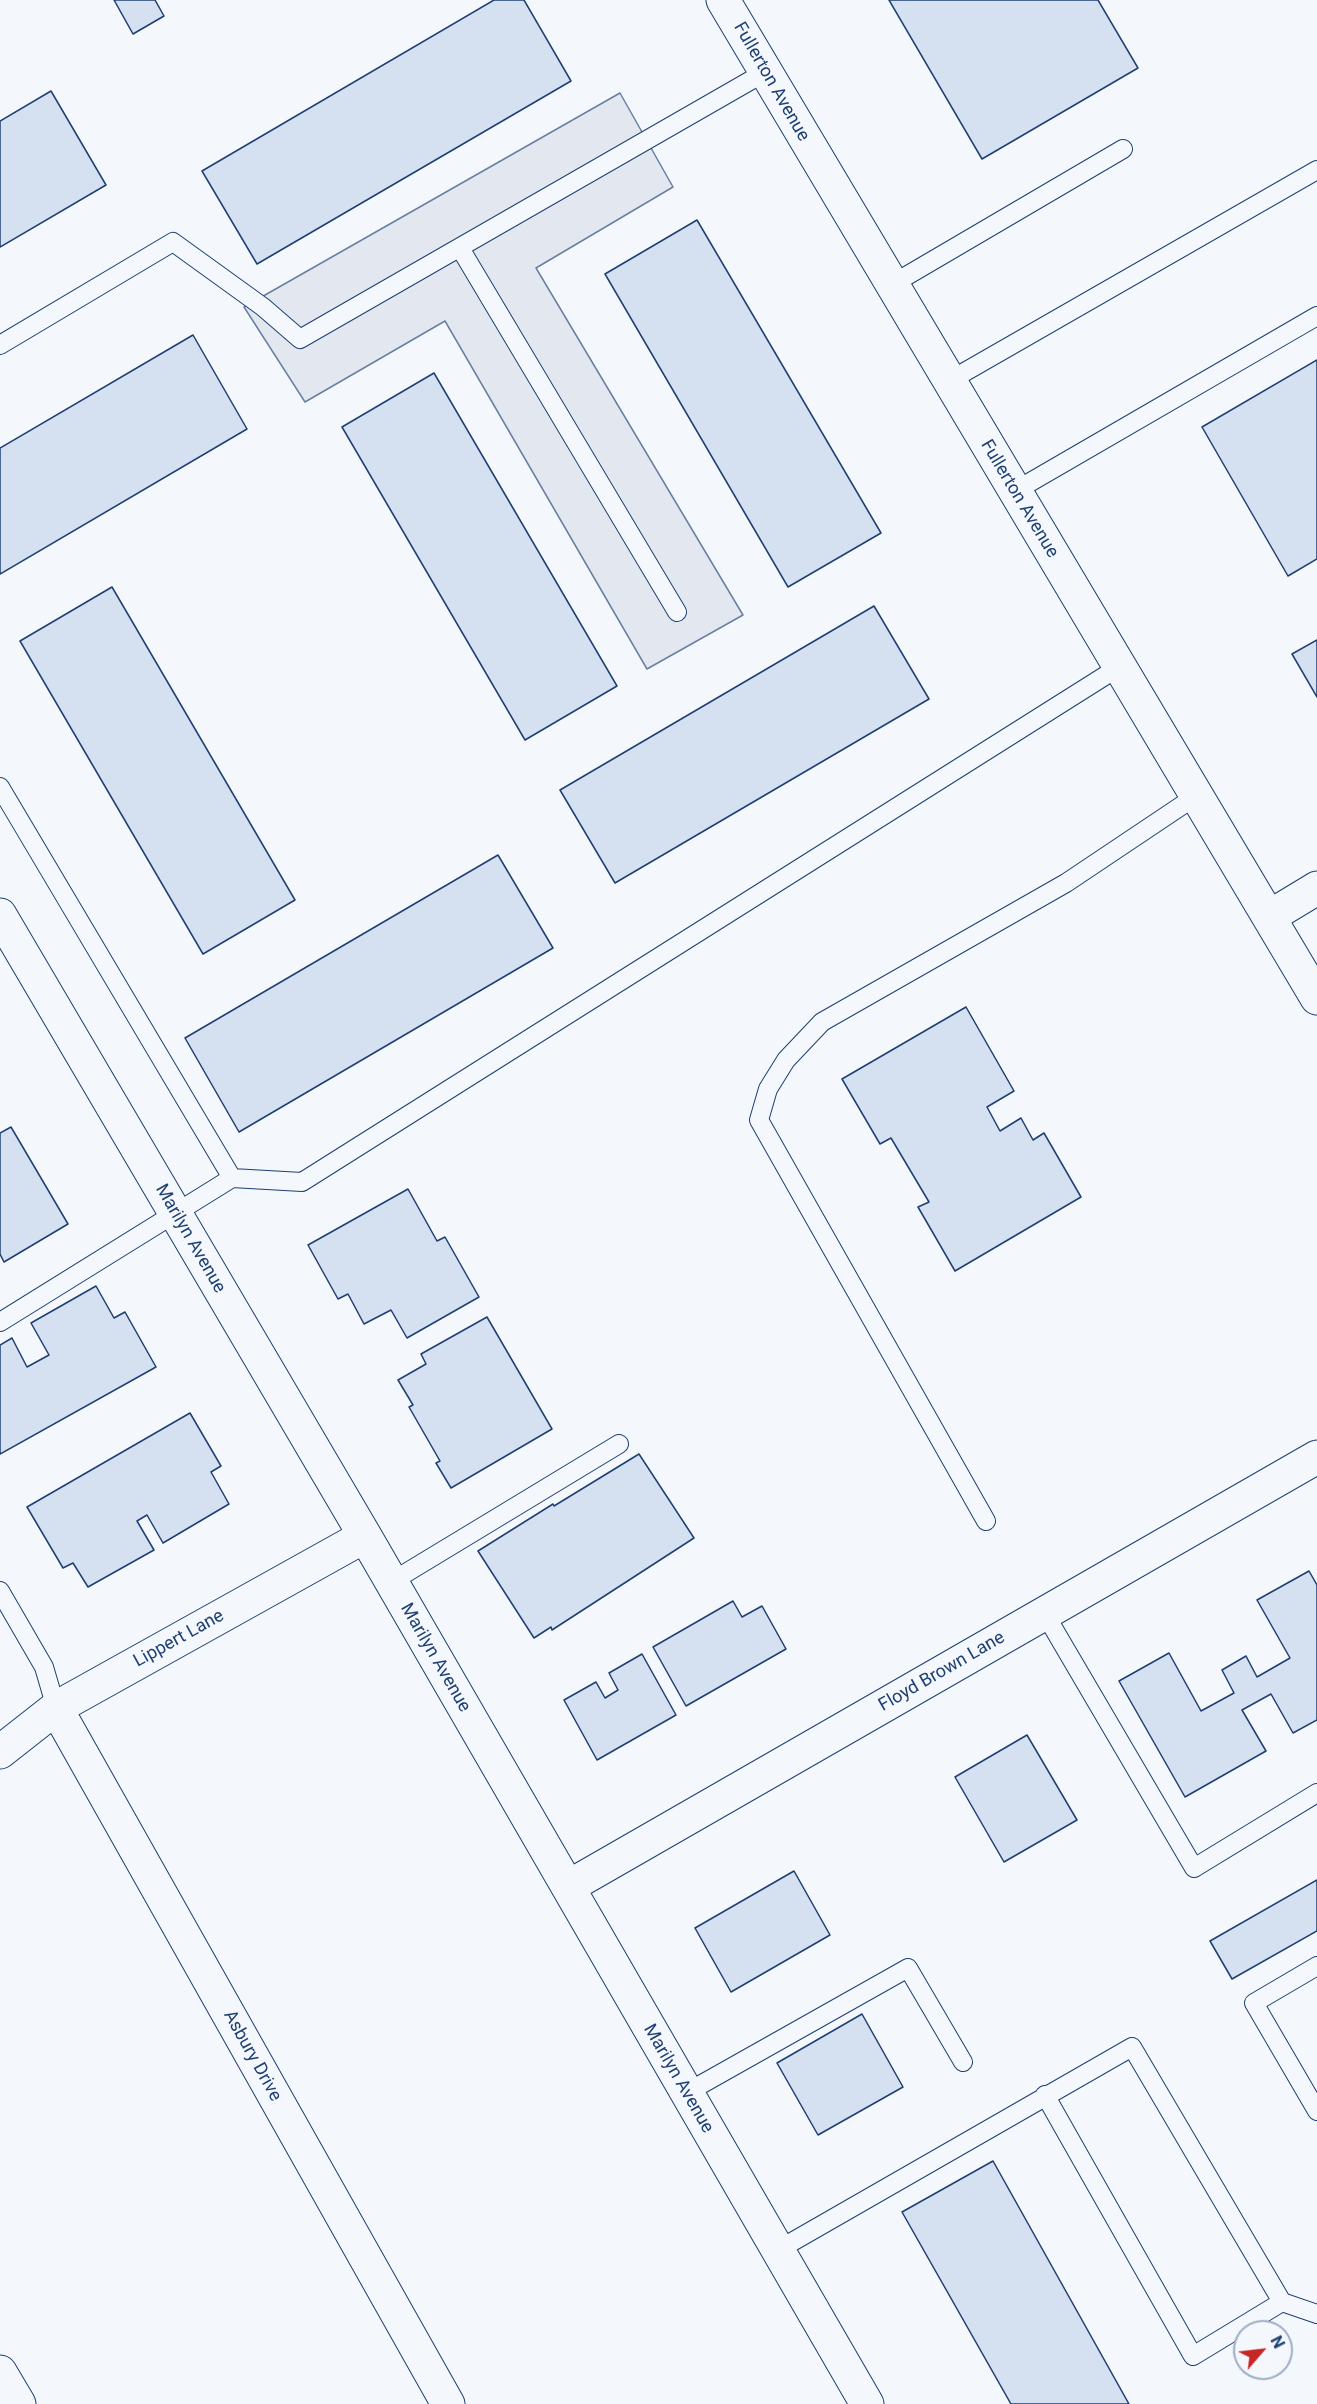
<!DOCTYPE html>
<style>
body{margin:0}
#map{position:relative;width:1317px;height:2404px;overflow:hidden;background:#f4f7fb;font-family:Roboto,sans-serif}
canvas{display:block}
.north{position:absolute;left:1233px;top:2320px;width:60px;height:60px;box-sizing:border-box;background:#f4f7fb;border:2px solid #9eadc5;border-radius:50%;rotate:62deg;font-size:16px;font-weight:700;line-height:24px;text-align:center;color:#1d3f73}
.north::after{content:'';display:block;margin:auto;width:21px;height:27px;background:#c62828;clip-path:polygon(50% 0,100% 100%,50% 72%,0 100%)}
</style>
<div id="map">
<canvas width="1317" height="2404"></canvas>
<div class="north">N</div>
</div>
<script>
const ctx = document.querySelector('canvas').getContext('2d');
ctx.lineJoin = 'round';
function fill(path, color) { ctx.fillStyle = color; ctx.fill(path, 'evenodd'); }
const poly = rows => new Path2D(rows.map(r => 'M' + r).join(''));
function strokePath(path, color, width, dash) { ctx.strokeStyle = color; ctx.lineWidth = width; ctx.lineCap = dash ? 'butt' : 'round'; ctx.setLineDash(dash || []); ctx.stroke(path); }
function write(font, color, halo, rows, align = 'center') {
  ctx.font = font + ' Roboto,sans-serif'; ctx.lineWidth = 4.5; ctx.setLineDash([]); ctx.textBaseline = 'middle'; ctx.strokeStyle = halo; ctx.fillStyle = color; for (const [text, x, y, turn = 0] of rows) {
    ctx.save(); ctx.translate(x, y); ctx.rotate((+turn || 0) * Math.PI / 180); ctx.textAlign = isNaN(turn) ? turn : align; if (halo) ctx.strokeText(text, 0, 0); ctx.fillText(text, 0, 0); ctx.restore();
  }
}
const parking = poly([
 [620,93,673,187,536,268,743,615,647,669,445,321,305,402,244,307,620,93]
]);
fill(parking, '#e3e8f0');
strokePath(parking, '#687fa3', 1.5);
const building = poly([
 [114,0,155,0,164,16,133,34,114,0],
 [494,0,524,0,571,81,257,264,202,171,494,0],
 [889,0,1098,0,1138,68,982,159,889,0],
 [51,91,106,185,0,247,0,121,51,91],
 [697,220,881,533,788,587,605,274,697,220],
 [193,335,247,429,0,574,0,448,193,335],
 [1317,360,1317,559,1288,576,1202,427,1317,360],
 [434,373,617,686,525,740,342,427,434,373],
 [112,587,295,900,203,954,20,641,112,587],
 [874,606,929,699,615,883,560,790,874,606],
 [1317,640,1317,697,1292,654,1317,640],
 [498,855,553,948,239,1132,185,1038,498,855],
 [966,1007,1014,1091,987,1107,1000,1131,1021,1118,1033,1140,1044,1133,1081,1197,955,1271,918,1207,929,1202,891,1138,880,1144,842,1079,966,1007],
 [11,1127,68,1224,4,1262,0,1254,0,1133,11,1127],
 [408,1189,437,1241,445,1237,479,1297,407,1338,391,1310,364,1324,348,1294,338,1299,308,1245,408,1189],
 [96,1286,114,1318,125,1312,156,1367,0,1454,0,1345,12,1338,27,1367,49,1355,31,1323,96,1286],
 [487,1317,552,1429,451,1488,436,1463,440,1461,409,1407,413,1405,398,1380,426,1364,421,1354,487,1317],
 [190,1413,221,1466,211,1472,229,1504,163,1543,147,1515,137,1521,154,1550,88,1587,73,1563,63,1568,27,1507,190,1413],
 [639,1454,694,1538,552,1630,551,1627,534,1638,478,1551,553,1504,554,1506,639,1454],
 [1309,1571,1317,1585,1317,1720,1293,1733,1271,1694,1242,1710,1266,1751,1185,1797,1119,1681,1169,1653,1201,1711,1234,1693,1222,1670,1246,1656,1257,1677,1290,1658,1257,1600,1309,1571],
 [733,1601,742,1617,762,1606,786,1649,686,1706,653,1647,733,1601],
 [642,1654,676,1715,597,1760,564,1700,596,1682,605,1698,618,1690,609,1673,642,1654],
 [1027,1735,1077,1820,1004,1862,955,1777,1027,1735],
 [794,1871,830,1935,731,1992,695,1928,794,1871],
 [1317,1880,1317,1931,1232,1979,1210,1941,1317,1880],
 [862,2014,903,2087,818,2135,777,2063,862,2014],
 [993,2161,1129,2404,1011,2404,902,2212,993,2161]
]);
fill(building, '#d5e0f0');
strokePath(building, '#1d3f73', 1.5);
const service = poly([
 [460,248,677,612],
 [891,285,1123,149],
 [0,345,173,242,263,307,300,339,767,71],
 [949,381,1317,170],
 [1015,491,1317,316],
 [0,787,232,1178],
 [0,1322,232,1178,302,1182,1119,667],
 [986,1521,759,1120,768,1089,786,1060,822,1022,1066,883,1196,796],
 [391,1582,619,1444],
 [0,1591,44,1667,56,1708],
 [1045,1614,1194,1868,1317,1793],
 [1317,1966,1254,2003,1317,2111],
 [686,2093,908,1968,963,2062],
 [1045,2095,1193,2356,1282,2302],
 [778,2250,1132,2047,1282,2302,1317,2314]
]);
const minor = poly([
 [723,0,1317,998],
 [0,915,365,1536,867,2404],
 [1269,917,1317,888],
 [56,1708,448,2404],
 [0,1752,56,1708,365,1536],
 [568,1887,1317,1457],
 [0,2372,19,2404]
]);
strokePath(service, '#1d3f73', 20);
strokePath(minor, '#1d3f73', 35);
strokePath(service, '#f4f7fb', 18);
strokePath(minor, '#f4f7fb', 33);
write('18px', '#1d3f73', '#f4f7fb', [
 ["Fullerton Avenue",771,82,60],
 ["Fullerton Avenue",1019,499,59],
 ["Marilyn Avenue",190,1239,60],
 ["Lippert Lane",179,1639,-29],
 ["Marilyn Avenue",435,1658,60],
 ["Floyd Brown Lane",942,1672,-30],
 ["Asbury Drive",252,2056,61],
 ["Marilyn Avenue",678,2079,60]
]);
</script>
